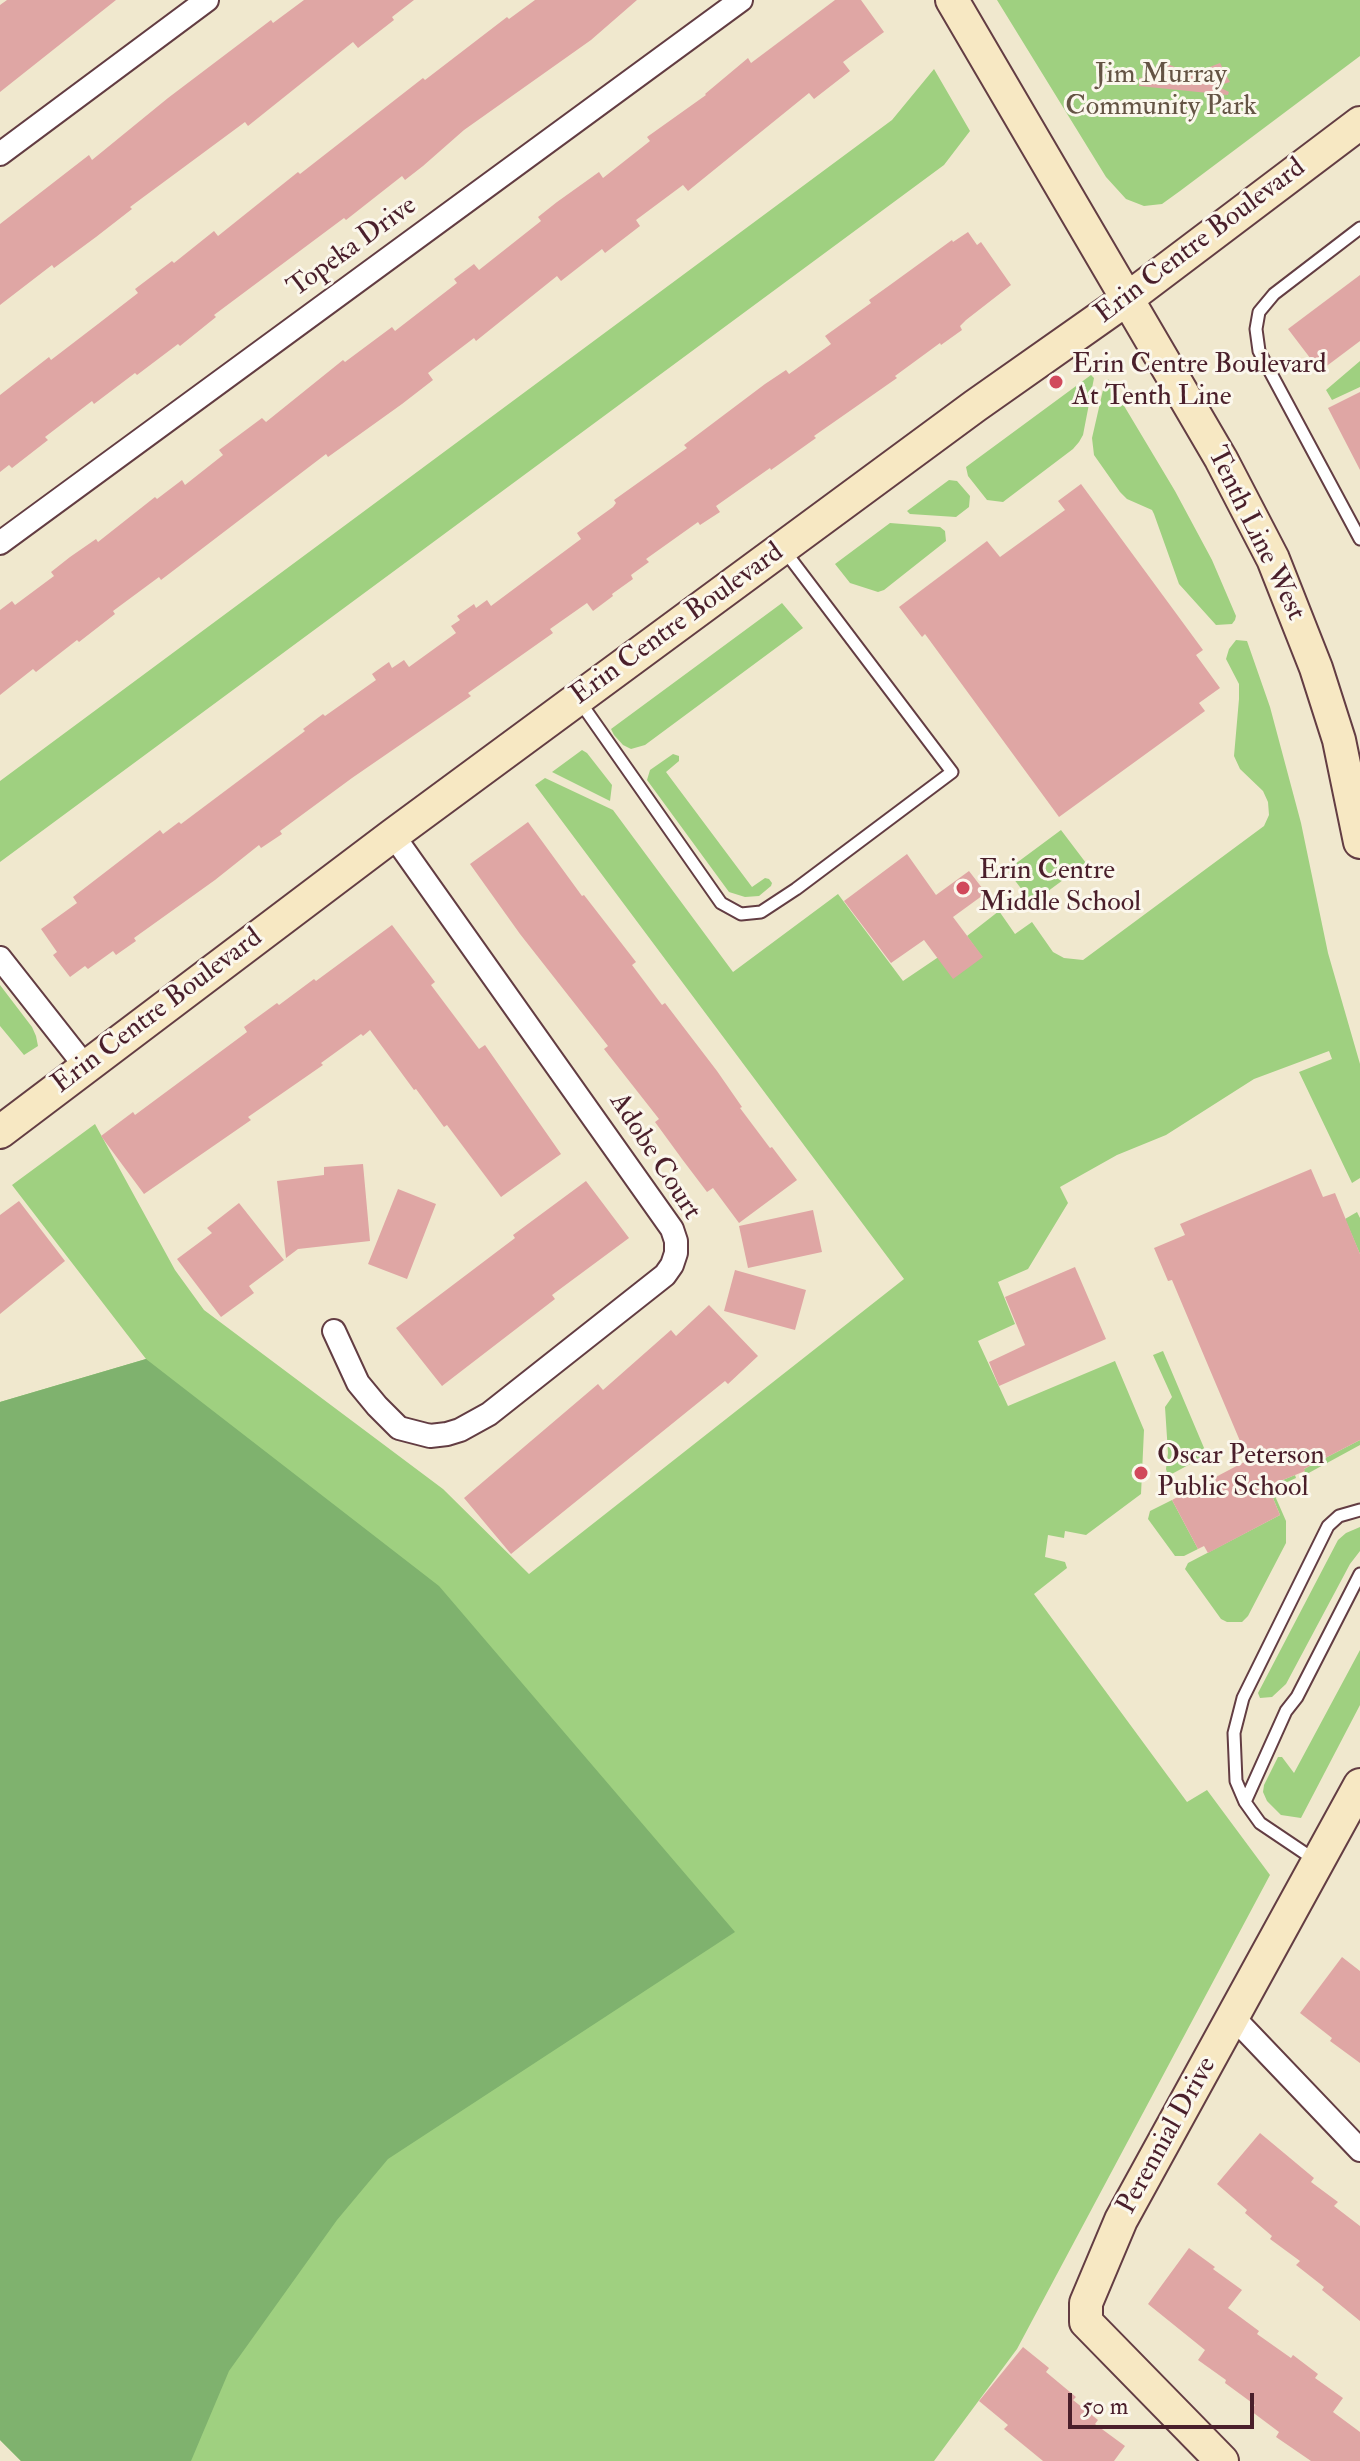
<!DOCTYPE html>
<style>
body{margin:0}
#map{position:relative;width:1360px;height:2461px;overflow:hidden;background:#f0e8ce;font-family:"IM FELL Double Pica",serif}
canvas{display:block}
.scale{position:absolute;left:1068px;top:2393px;width:186px;height:36px;box-sizing:border-box;border:4px solid #4a1f2b;border-top:0;padding-left:10px;font-size:24px;line-height:28px;white-space:nowrap;color:#4a1f2b;-webkit-text-stroke:6px #fbf7ec;paint-order:stroke}
</style>
<div id="map">
<canvas width="1360" height="2461"></canvas>
<div class="scale">50 m</div>
</div>
<script>
const ctx = document.querySelector('canvas').getContext('2d');
ctx.lineJoin = 'round';
function fill(path, color) { ctx.fillStyle = color; ctx.fill(path, 'evenodd'); }
const poly = rows => new Path2D(rows.map(r => 'M' + r).join(''));
function strokePath(path, color, width, dash) { ctx.strokeStyle = color; ctx.lineWidth = width; ctx.lineCap = dash ? 'butt' : 'round'; ctx.setLineDash(dash || []); ctx.stroke(path); }
function write(font, color, halo, rows, align = 'center') {
  ctx.font = font + ' "IM FELL Double Pica",serif'; ctx.lineWidth = 6; ctx.setLineDash([]); ctx.textBaseline = 'middle'; ctx.strokeStyle = halo; ctx.fillStyle = color; for (const [text, x, y, turn = 0] of rows) {
    ctx.save(); ctx.translate(x, y); ctx.rotate((+turn || 0) * Math.PI / 180); ctx.textAlign = isNaN(turn) ? turn : align; if (halo) ctx.strokeText(text, 0, 0); ctx.fillText(text, 0, 0); ctx.restore();
  }
}
fill(poly([
 [997,0,1360,0,1360,56,1180,191,1162,204,1144,206,1126,199,1106,177],
 [934,69,970,131,944,165,0,862,0,781,892,120],
 [1360,361,1360,387,1332,400,1326,390],
 [1091,375,1094,378,1083,435,1079,442,1073,449,1003,502,987,500,968,476,966,467],
 [1108,379,1175,491,1212,560,1236,616,1235,620,1232,624,1216,625,1179,584,1154,514,1152,510,1127,499,1120,492,1094,455,1092,438,1103,390],
 [949,480,957,481,970,496,969,507,956,517,910,514,907,511],
 [890,523,940,527,945,531,946,541,884,590,878,592,850,583,835,564],
 [782,603,803,628,645,745,631,749,623,745,614,735,611,729],
 [1236,640,1247,641,1270,707,1301,823,1328,953,1360,1064,1360,1178,1352,1183,1299,1072,1332,1059,1329,1051,1254,1079,1166,1135,1117,1155,1060,1187,1068,1203,1028,1269,998,1282,1015,1324,978,1341,1008,1406,1115,1361,1144,1430,1141,1494,1086,1535,1065,1531,1064,1538,1048,1535,1045,1557,1065,1562,1067,1568,1034,1594,1187,1802,1207,1790,1270,1875,1017,2349,934,2461,21,2461,0,2440,0,1402,146,1359,12,1185,95,1124,175,1270,204,1310,443,1489,529,1574,904,1279,535,785,545,778,613,810,733,972,838,894,903,981,937,958,982,957,967,936,999,911,1015,934,1032,922,1053,952,1064,958,1083,960,1264,826,1269,815,1268,802,1263,791,1240,769,1234,756,1239,699,1239,684,1226,659,1229,649],
 [582,750,587,753,612,785,610,801,552,772],
 [673,754,679,756,679,761,666,772,752,887,765,878,769,879,772,883,771,886,759,896,745,897,729,892,647,780,650,770],
 [1061,830,1086,863,1032,903,1007,870],
 [0,985,32,1027,36,1036,38,1046,24,1055,0,1026],
 [1357,1212,1360,1218,1360,1254,1345,1219],
 [1163,1351,1207,1455,1168,1476,1166,1469,1168,1453,1165,1407,1172,1397,1153,1355],
 [1360,1440,1360,1445,1305,1475,1304,1469],
 [1295,1475,1296,1478,1272,1489,1286,1521,1286,1543,1248,1616,1242,1622,1227,1622,1221,1619,1185,1569,1188,1563,1280,1515,1268,1486],
 [1172,1500,1198,1549,1184,1556,1175,1556,1148,1519,1150,1511],
 [1360,1527,1360,1551,1350,1564,1286,1684,1272,1697,1260,1698,1258,1693,1338,1540,1346,1533],
 [1360,1650,1360,1705,1301,1818,1281,1815,1267,1801,1263,1792,1264,1785,1278,1757,1282,1757,1294,1773]
]), '#9fd080');
fill(poly([
 [146,1359,439,1586,735,1932,388,2159,337,2220,229,2371,191,2461,21,2461,0,2440,0,1402]
]), '#7fb26e');
fill(poly([
 [7,0,116,0,0,92,0,5],
 [304,0,414,0,392,17,394,20,358,48,353,42,248,126,245,122,130,207,132,209,96,237,54,268,52,265,0,305,0,224,89,155,92,160,168,98,271,20,273,23],
 [535,0,637,0,591,40,464,130,423,166,405,180,402,176,346,220,344,218,214,315,216,317,180,346,178,344,137,375,135,373,94,404,92,401,45,437,48,440,12,468,9,465,0,472,0,395,49,357,51,360,98,324,138,293,135,289,172,261,174,263,214,231,218,236,298,172,300,174,423,78,425,80,507,17,509,19],
 [835,0,861,0,884,32,843,62,850,71,814,99,809,93,688,191,683,185,636,220,640,226,605,253,602,249,561,281,557,276,476,341,474,338,428,373,433,380,402,404,328,457,326,454,161,580,159,577,113,611,115,614,79,642,77,640,36,672,33,669,0,695,0,610,12,601,15,605,54,576,51,572,70,557,96,539,98,542,155,497,157,499,182,480,185,485,223,455,219,450,262,418,266,422,343,360,345,362,392,327,395,331,457,283,454,279,474,264,479,270,541,221,538,217,557,202,599,172,603,178,650,141,647,137,706,95,705,94,748,58,751,63],
 [1220,63,1230,82,1217,86,1229,92,1228,95,1139,86,1139,78,1165,75,1168,64,1186,72,1202,70],
 [968,232,977,245,981,242,1011,285,966,320,960,326,962,330,941,345,940,343,895,376,897,378,814,436,816,438,771,470,770,468,716,506,720,512,700,525,698,522,646,559,649,562,631,575,633,579,612,594,613,596,593,611,587,603,550,629,553,633,468,693,471,696,352,778,280,831,282,834,261,848,259,845,215,880,134,938,136,941,116,955,113,951,88,969,85,966,70,977,53,955,57,952,41,929,77,903,73,897,160,830,163,834,179,822,181,824,305,731,303,729,323,714,325,716,376,680,372,674,389,662,392,668,404,660,409,667,456,633,451,626,460,620,457,616,474,604,476,608,487,600,491,606,550,562,581,539,577,533,613,507,616,503,614,500,687,448,684,445,765,384,786,370,789,374,831,344,825,336,871,303,869,300,890,285,952,240,953,242],
 [1360,275,1360,341,1320,371,1288,329],
 [1360,392,1360,470,1328,408],
 [1081,484,1203,650,1196,655,1220,688,1199,703,1205,711,1059,817,925,634,922,637,899,607,987,541,1000,557,1065,510,1058,501],
 [528,822,582,896,584,895,636,962,632,965,662,1005,665,1003,717,1071,742,1107,740,1108,770,1148,772,1147,797,1180,739,1223,713,1188,707,1192,682,1159,655,1122,659,1119,604,1049,608,1046,520,934,470,864],
 [907,854,936,895,969,871,986,893,953,917,983,957,953,979,924,940,891,963,844,901],
 [392,925,435,982,431,985,479,1049,485,1045,561,1154,501,1197,447,1125,444,1127,416,1089,414,1090,370,1030,363,1036,361,1034,321,1063,323,1065,248,1117,251,1120,144,1194,101,1136,133,1112,135,1115,247,1032,244,1027,277,1003,279,1005,314,979,316,981],
 [363,1164,370,1241,298,1249,286,1258,277,1181,324,1175,324,1167],
 [1311,1169,1323,1197,1335,1193,1360,1254,1360,1440,1304,1469,1305,1471,1268,1486,1280,1515,1208,1553,1204,1546,1198,1549,1172,1500,1248,1460,1172,1280,1168,1281,1154,1248,1185,1235,1180,1224],
 [586,1181,629,1238,552,1295,555,1299,442,1386,396,1328,515,1238,513,1235],
 [398,1189,436,1204,407,1279,368,1264],
 [19,1201,65,1261,0,1314,0,1215],
 [239,1203,284,1260,249,1286,254,1293,221,1317,177,1259,212,1233,207,1228],
 [813,1210,822,1252,748,1268,739,1226],
 [1075,1267,1106,1339,999,1386,989,1362,1025,1345,1005,1297],
 [735,1270,806,1290,795,1330,724,1311],
 [709,1305,758,1356,728,1384,725,1381,511,1554,464,1498,598,1384,603,1390,671,1330,676,1336],
 [1342,1957,1360,1971,1360,2063,1330,2041,1332,2038,1300,2013],
 [1260,2133,1314,2178,1311,2182,1338,2202,1334,2206,1360,2226,1360,2321,1322,2290,1324,2287,1296,2265,1300,2261,1270,2239,1272,2236,1245,2213,1247,2210,1217,2184],
 [1189,2248,1215,2267,1213,2269,1242,2290,1228,2308,1259,2331,1257,2334,1291,2358,1293,2355,1318,2374,1315,2378,1343,2398,1333,2412,1360,2432,1360,2461,1311,2461,1276,2437,1279,2432,1251,2411,1255,2405,1225,2383,1226,2380,1198,2360,1205,2350,1148,2304],
 [1023,2347,1049,2368,1046,2372,1076,2397,1073,2400,1098,2420,1095,2424,1125,2446,1114,2461,1043,2461,1004,2429,1008,2425,979,2401]
]), '#dfa6a4');
const lane = poly([
 [1360,228,1274,294,1259,312,1256,329,1259,351,1360,539],
 [578,699,721,903,741,914,761,912,796,889,952,772,784,550],
 [1245,1802,1286,1711,1297,1697,1360,1574],
 [1315,1860,1260,1823,1245,1802,1236,1781,1234,1733,1243,1698,1328,1526,1339,1516,1360,1510]
]);
const street = poly([
 [0,154,207,0],
 [0,543,741,0],
 [0,958,85,1066],
 [334,1331,358,1383,377,1406,399,1428,430,1436,447,1434,460,1430,489,1414,665,1275,672,1265,676,1253,676,1241,672,1229,393,835],
 [1233,2017,1360,2150]
]);
const secondary = poly([
 [952,0,1221,459,1273,559,1316,668,1339,740,1360,842],
 [0,1132,393,835,975,406,1127,299,1360,123],
 [1222,2461,1086,2322,1086,2303,1121,2220,1360,1785]
]);
strokePath(lane, '#633d43', 15);
strokePath(street, '#633d43', 26);
strokePath(secondary, '#633d43', 36);
strokePath(lane, '#fff', 11);
strokePath(street, '#fff', 22);
strokePath(secondary, '#f7e8c3', 32);
for (const [x, y, r, color] of [
 [1056,382,8,"#d1495b"],
 [963,888,8,"#d1495b"],
 [1141,1473,8,"#d1495b"]
]) { const dot = new Path2D(); dot.arc(x, y, r, 0, 2 * Math.PI); ctx.fillStyle = color; ctx.fill(dot); strokePath(dot, '#fbf7ec', 3); }
write('28px', '#645444', '#fbf7ec', [
 ["Jim Murray",1161,76],
 ["Community Park",1161,108]
]);
write('28px', '#4a1f2b', '#fbf7ec', [
 ["Erin Centre Boulevard",1201,242,-37],
 ["Topeka Drive",353,248,-36],
 ["Tenth Line West",1255,534,64],
 ["Erin Centre Boulevard",678,625,-36],
 ["Erin Centre Boulevard",158,1012,-37],
 ["Adobe Court",654,1157,57],
 ["Perennial Drive",1168,2136,-61]
]);
write('28px', '#4a1f2b', '#fbf7ec', [
 ["Erin Centre Boulevard",1072,366],
 ["At Tenth Line",1072,398],
 ["Erin Centre",979,872],
 ["Middle School",979,904],
 ["Oscar Peterson",1157,1457],
 ["Public School",1157,1489]
], 'left');
</script>
